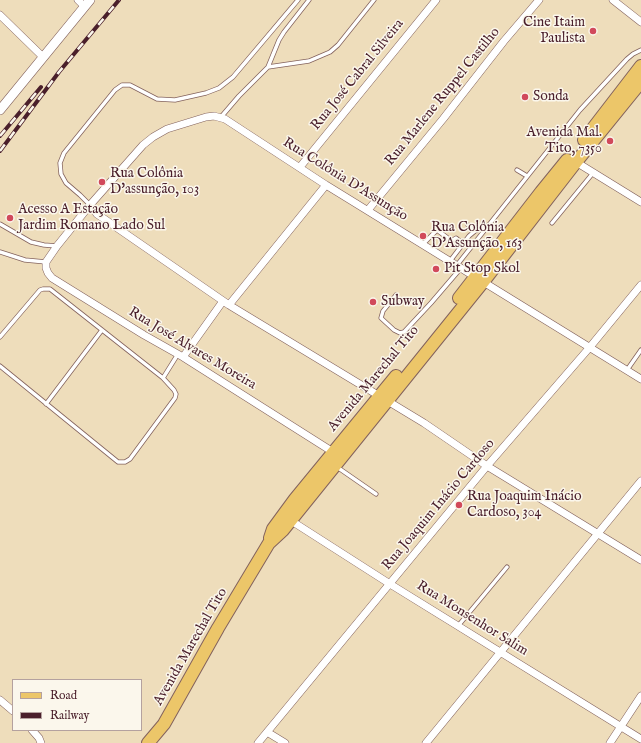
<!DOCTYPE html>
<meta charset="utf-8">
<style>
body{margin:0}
#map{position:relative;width:641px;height:743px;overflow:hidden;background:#edb;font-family:"IM FELL English",serif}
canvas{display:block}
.legend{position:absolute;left:12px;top:679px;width:130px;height:52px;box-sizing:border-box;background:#fbf7ec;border:1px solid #b4a19f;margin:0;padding:5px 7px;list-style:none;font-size:12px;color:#4a1f2b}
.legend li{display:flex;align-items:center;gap:8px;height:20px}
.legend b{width:20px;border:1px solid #b4a19f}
</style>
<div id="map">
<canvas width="641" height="743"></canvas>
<ul class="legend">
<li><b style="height:5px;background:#ecc669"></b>Road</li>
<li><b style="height:5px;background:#4a1f2b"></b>Railway</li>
</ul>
</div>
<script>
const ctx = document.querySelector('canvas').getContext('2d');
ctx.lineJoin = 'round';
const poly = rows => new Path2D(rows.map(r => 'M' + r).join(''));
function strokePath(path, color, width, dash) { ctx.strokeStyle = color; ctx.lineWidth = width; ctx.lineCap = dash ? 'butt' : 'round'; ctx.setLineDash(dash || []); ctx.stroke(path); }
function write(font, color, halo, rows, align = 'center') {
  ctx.font = font + ' "IM FELL English",serif'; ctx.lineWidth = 3; ctx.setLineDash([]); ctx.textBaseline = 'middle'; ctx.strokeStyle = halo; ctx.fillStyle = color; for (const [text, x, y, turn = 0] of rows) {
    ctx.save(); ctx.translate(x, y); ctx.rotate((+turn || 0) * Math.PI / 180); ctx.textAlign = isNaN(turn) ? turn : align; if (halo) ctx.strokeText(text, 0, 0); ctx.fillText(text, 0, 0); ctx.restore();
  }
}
const service = poly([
 [268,67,279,40,284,32,309,0],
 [221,117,239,96,268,67,309,61,330,52,338,45,374,0],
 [517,170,527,176],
 [90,205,80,195,66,183,61,174,60,163,64,153,115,90,122,85,130,85,157,99,175,100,206,93,219,88,233,77,298,0],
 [552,223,593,173],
 [0,224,31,242,44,245,57,246],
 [468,225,475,231],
 [423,244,437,230,449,239,453,240,456,238,463,244],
 [0,252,25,260,46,262],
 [450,261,469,236,475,231,486,226],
 [457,265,580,110,627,59,633,54,641,50],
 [396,295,383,311,381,318,394,330,400,333,404,332,431,303,461,268],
 [0,337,40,290,43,289,50,289,163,378,174,390,176,394,175,398,130,459,125,462,118,462,0,366],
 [627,370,641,350],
 [163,378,178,354],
 [46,404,102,330],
 [337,467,376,494],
 [458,626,507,567]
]);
const minor = poly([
 [78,0,84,6],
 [613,0,641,22],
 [0,15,43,57],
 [576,162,641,202],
 [300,167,436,0],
 [90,205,97,214,229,305,424,423,487,466,641,560],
 [368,210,443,119,504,41,539,0],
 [229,305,326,185],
 [183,357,223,301],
 [333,452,183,357,144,335,52,278,48,273,46,268,46,262,57,246,90,205,143,145,153,137,167,129,206,117,214,116,225,119,326,185,641,379],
 [290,520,390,584,641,739],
 [0,700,13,711],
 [32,730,39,738,41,743],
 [267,732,285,743],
 [258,743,487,466,590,347,641,285],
 [426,743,641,481],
 [610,743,641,696]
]);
const tertiary = poly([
 [0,110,90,0]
]);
const primary = poly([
 [584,140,641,66],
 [459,298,541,192,567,160],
 [270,538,273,529,295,499,396,376],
 [148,743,164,724,218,628,269,543,283,530,483,282,576,162,641,82]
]);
strokePath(service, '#83625d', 5);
strokePath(minor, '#83625d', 8);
strokePath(tertiary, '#83625d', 10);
strokePath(primary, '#83625d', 14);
strokePath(service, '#fff', 3.5);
strokePath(minor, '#fff', 7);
strokePath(tertiary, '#fff', 9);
strokePath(primary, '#ecc669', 12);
const rail = poly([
 [0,136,41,87],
 [0,151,59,72,119,0]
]);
strokePath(rail, '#4a1f2b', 4);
strokePath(rail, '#fbf7ec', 2.5, [8]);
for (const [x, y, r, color] of [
 [593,31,4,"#d1495b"],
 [525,97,4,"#d1495b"],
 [610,141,4,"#d1495b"],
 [102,182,4,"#d1495b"],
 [10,218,4,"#d1495b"],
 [423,236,4,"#d1495b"],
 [436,269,4,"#d1495b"],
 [373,302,4,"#d1495b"],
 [459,505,4,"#d1495b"]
]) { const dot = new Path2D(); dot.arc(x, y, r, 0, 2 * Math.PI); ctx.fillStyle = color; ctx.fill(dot); strokePath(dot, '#fbf7ec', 1.5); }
write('14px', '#4a1f2b', '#fbf7ec', [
 ["Cine Itaim",585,23,"right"],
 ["Paulista",585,39,"right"],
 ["Sonda",533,97],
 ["Avenida Mal.",602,133,"right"],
 ["Tito, 7350",602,149,"right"],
 ["Rua Colônia",110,174],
 ["D'assunção, 103",110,190],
 ["Acesso A Estação",18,210],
 ["Jardim Romano Lado Sul",18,226],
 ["Rua Colônia",431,228],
 ["D'Assunção, 163",431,244],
 ["Pit Stop Skol",444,269],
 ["Subway",381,302],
 ["Rua Joaquim Inácio",467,497],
 ["Cardoso, 304",467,513]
], 'left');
write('14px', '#4a1f2b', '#fbf7ec', [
 ["Rua José Cabral Silveira",358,75,-51],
 ["Rua Marlene Ruppel Castilho",443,97,-51],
 ["Rua Colônia D'Assunção",345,180,32],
 ["Rua José Alvares Moreira",192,349,31],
 ["Avenida Marechal Tito",374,379,-50],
 ["Rua Joaquim Inácio Cardoso",439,505,-50],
 ["Rua Monsenhor Salim",472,619,32],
 ["Avenida Marechal Tito",191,647,-60]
]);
</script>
